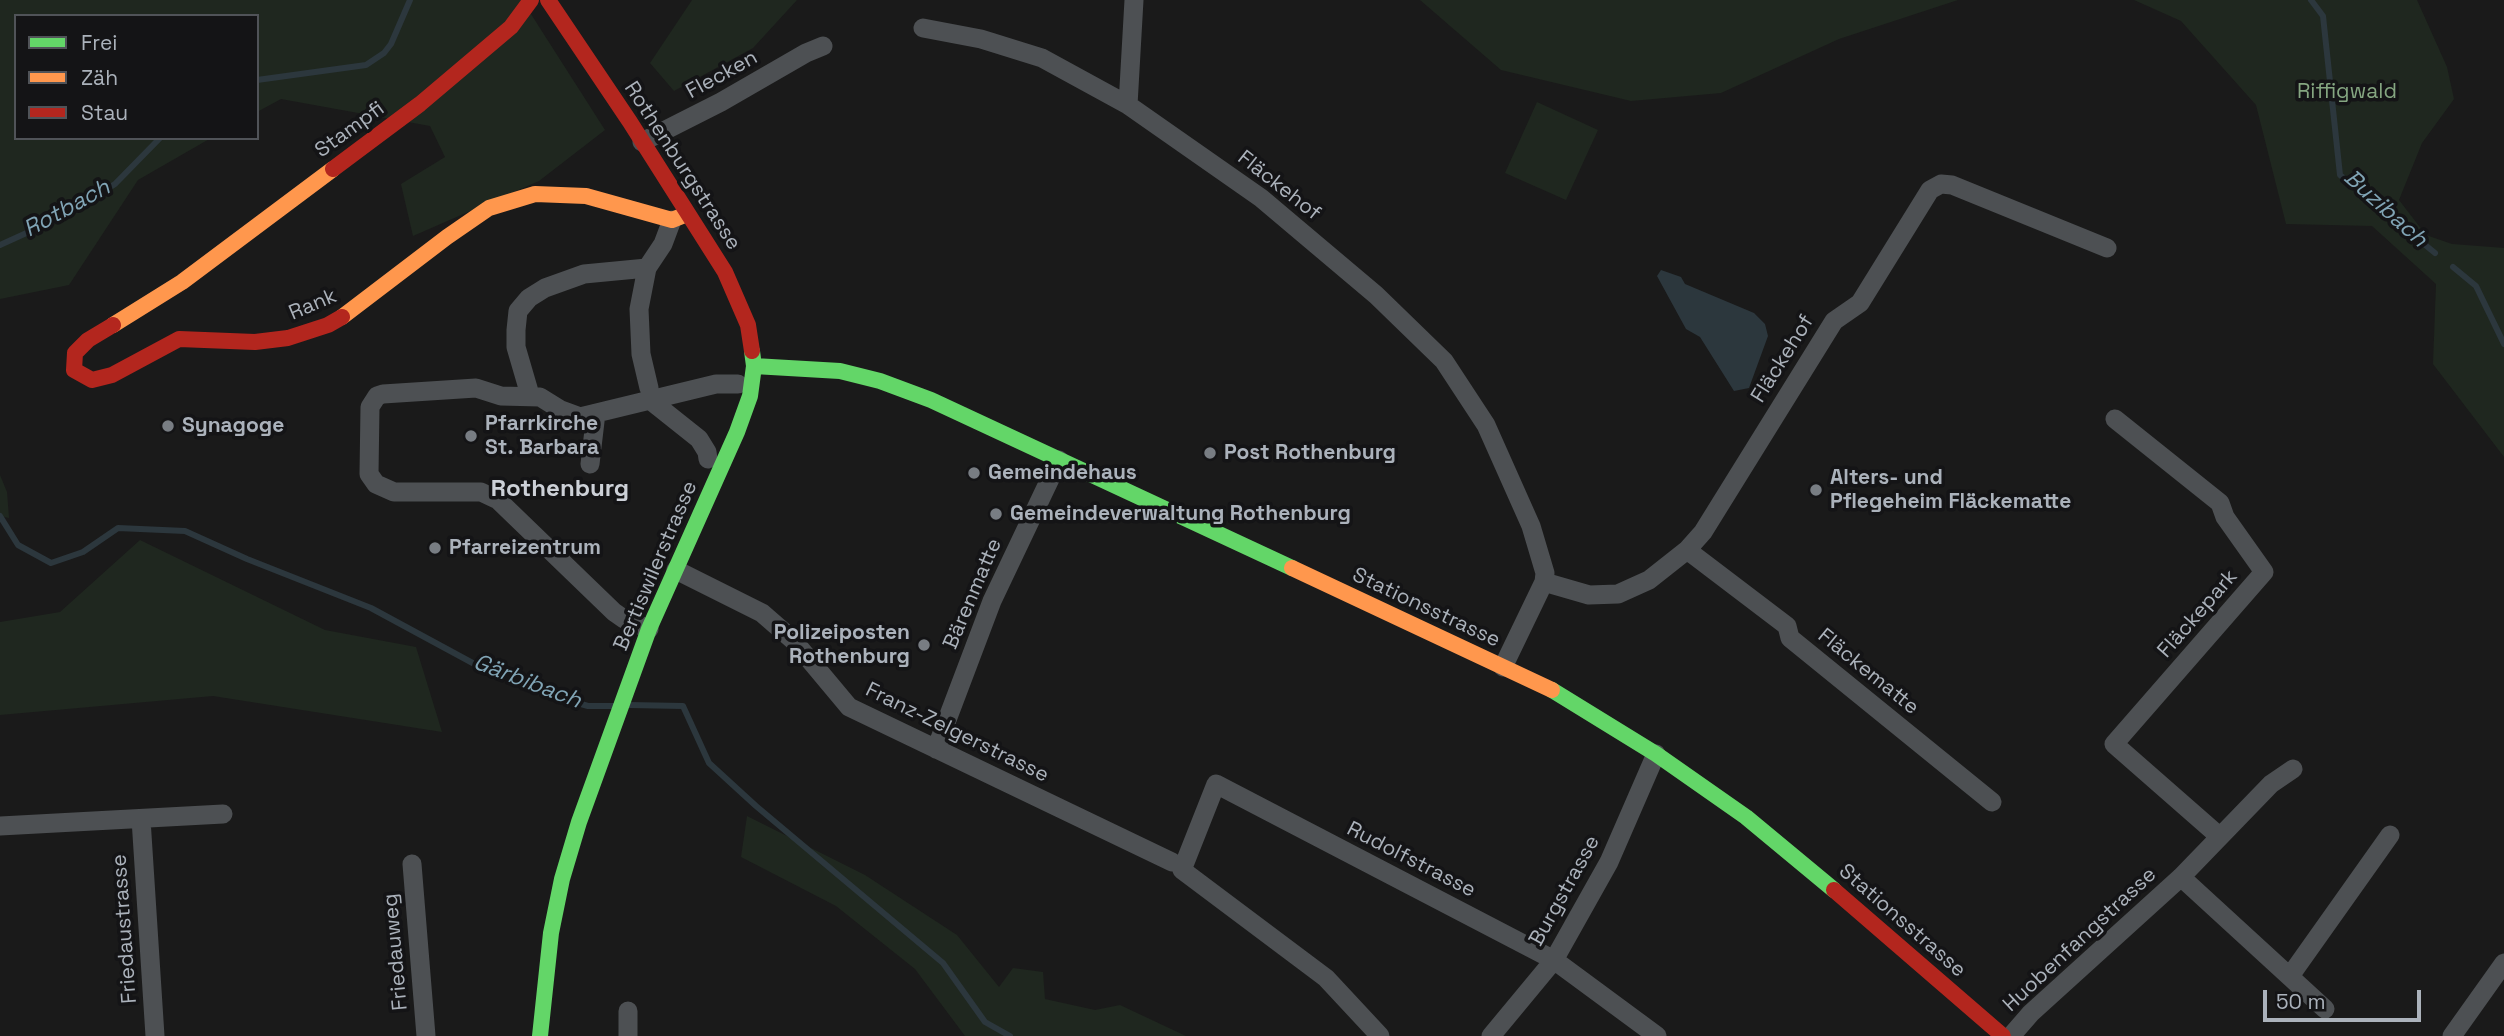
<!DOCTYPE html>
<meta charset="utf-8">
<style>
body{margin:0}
#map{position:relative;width:2504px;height:1036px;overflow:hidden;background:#1a1a1a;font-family:"Space Grotesk",sans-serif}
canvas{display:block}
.legend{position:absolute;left:14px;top:14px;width:245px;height:126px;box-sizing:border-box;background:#141416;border:2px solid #505358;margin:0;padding:9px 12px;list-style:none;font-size:21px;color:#abb2bb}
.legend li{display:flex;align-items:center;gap:14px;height:35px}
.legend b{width:35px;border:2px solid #505358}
.scale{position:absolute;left:2263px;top:990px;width:158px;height:32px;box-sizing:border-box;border:4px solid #abb2bb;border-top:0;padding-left:9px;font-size:21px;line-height:24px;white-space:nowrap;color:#abb2bb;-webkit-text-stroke:5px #141416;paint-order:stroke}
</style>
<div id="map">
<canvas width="2504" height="1036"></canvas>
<ul class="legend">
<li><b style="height:9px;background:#63d668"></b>Frei</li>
<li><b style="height:9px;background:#ff974d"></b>Zäh</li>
<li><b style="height:9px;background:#b3261e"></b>Stau</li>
</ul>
<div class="scale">50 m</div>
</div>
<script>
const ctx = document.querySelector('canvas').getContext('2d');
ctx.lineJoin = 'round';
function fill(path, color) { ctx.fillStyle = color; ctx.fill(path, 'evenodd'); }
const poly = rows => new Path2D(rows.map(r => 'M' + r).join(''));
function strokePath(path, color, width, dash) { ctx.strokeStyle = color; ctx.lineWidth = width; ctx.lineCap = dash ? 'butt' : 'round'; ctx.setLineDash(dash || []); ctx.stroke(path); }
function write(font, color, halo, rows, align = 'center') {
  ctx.font = font + ' "Space Grotesk",sans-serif'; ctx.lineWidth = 7; ctx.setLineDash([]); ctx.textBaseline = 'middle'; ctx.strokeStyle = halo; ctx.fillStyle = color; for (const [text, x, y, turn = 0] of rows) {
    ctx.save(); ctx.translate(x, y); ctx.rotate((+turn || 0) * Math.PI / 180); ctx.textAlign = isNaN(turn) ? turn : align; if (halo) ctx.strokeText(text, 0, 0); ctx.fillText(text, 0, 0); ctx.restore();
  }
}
fill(poly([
 [0,0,522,0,605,130,539,181,413,236,401,184,445,157,430,126,281,99,257,112,257,16,16,16,16,138,211,138,138,180,69,285,0,299],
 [692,0,797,0,753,48,674,91,650,63],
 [1420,0,1958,0,1839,39,1721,93,1631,101,1501,70],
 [2134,0,2417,0,2447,67,2454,99,2422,143,2399,200,2426,235,2452,244,2504,248,2504,457,2433,364,2436,284,2372,226,2286,224,2256,105,2181,21],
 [1537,102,1598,130,1566,200,1505,173],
 [0,475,7,492,9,518,0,516],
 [140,540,325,630,416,647,442,732,213,696,0,715,0,622,60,612],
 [747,816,865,875,957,935,999,987,1013,968,1043,972,1045,999,1095,1010,1120,1005,1186,1036,965,1036,915,969,836,906,741,857]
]), '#1f271f');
fill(poly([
 [1661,270,1681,277,1685,284,1754,313,1765,324,1768,336,1749,388,1734,391,1700,337,1686,329,1657,276]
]), '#2c373d');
strokePath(poly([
 [2311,0,2323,16,2340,175,2435,253],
 [257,80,366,65,384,53,391,44,410,0],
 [0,245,66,215,115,184,160,138],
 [2453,267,2476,286,2504,344],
 [0,516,18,545,51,563,83,552,118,528,185,531,247,559,371,608,480,667,539,692,588,706,614,706],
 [629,705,683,706,709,763,756,806,943,963,985,1022,1010,1036]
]), '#2c373d', 6);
strokePath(poly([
 [923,28,981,39,1042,58,1128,105,1261,198,1376,295,1444,361,1486,425,1531,526,1545,573,1544,582,1503,667],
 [1128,105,1134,0],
 [642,142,721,102,806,53,823,46],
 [649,388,641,354,639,309,647,268,663,244,672,220],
 [530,395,516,347,516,330,518,311,529,298,545,288,584,274,647,268],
 [650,400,699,439,707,452,708,459],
 [2115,419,2220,503,2225,517,2264,572,2114,744,2219,836],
 [590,464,596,413],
 [1687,550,1787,626,1790,638,1992,802],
 [676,570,762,613,793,640,849,707,1172,862],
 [1544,582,1589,595,1618,594,1649,580,1687,550,1703,532,1834,321,1860,303,1930,190,1941,184,1952,185,2107,248],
 [649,629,624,619,614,612,498,500,481,492,394,492,376,484,369,474,370,407,377,396,383,394,476,388,501,396,540,397,561,410,580,417,716,384,738,384],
 [936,749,992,601,1059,460],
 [141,819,155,1036],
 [0,826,223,814],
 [412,864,426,1036],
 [2181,877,2325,1009],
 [2290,976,2390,835],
 [628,1036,628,1011],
 [1380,1036,1326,978,1182,870,1216,784,1554,960,1657,1036],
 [1491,1036,1554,960,1609,862,1656,754],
 [2011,1036,2031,1013,2181,877,2271,784,2293,769],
 [2452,1036,2504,963]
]), '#4d5053', 19);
strokePath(poly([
 [754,366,840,371,880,381,931,400,1292,568],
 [1552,690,1656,754,1746,817,1834,890],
 [540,1036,551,933,562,879,579,822,649,629,737,432,750,396,754,366,752,351]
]), '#63d668', 16);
strokePath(poly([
 [342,317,447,237,489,208,535,194,586,196,672,220,687,214],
 [113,325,182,282,333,169],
 [1292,568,1552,690]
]), '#ff974d', 16);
strokePath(poly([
 [548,0,630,122,725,272,748,325,752,351],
 [333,169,420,104,511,27,531,0],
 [113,325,88,340,75,353,74,370,92,380,112,375,179,339,255,342,288,338,328,325,342,317],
 [1834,890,2003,1036]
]), '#b3261e', 16);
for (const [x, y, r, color] of [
 [168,426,7,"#787d83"],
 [471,436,7,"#787d83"],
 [1210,453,7,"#787d83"],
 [974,473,7,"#787d83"],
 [1816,490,7,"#787d83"],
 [996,514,7,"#787d83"],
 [435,548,7,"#787d83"],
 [924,645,7,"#787d83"]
]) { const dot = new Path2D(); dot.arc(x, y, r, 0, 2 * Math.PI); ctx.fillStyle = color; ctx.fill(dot); strokePath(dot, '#141416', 2.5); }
write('21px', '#abb2bb', '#141416', [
 ["Flecken",722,75,-29],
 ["Stampfi",350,130,-36],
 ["Rothenburgstrasse",682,166,57],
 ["Fläckehof",1279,186,38],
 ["Rank",313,305,-23],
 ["Fläckehof",1783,359,-58],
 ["Bertiswilerstrasse",656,566,-67],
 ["Bärenmatte",973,594,-67],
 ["Stationsstrasse",1426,608,25],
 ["Fläckepark",2198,614,-49],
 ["Fläckematte",1868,672,39],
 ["Franz-Zelgerstrasse",957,733,26],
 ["Rudolfstrasse",1411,860,27],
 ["Burgstrasse",1565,891,-61],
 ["Stationsstrasse",1902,921,41],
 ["Friedaustrasse",125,929,-94],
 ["Huobenfangstrasse",2080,940,-43],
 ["Friedauweg",396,952,-95]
]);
write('21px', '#85a681', '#141416', [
 ["Riffigwald",2347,92]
]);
write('bold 21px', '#abb2bb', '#141416', [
 ["Pfarrkirche",485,424],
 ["St. Barbara",485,448],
 ["Synagoge",182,426],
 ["Post Rothenburg",1224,453],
 ["Gemeindehaus",988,473],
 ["Alters- und",1830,478],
 ["Pflegeheim Fläckematte",1830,502],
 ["Gemeindeverwaltung Rothenburg",1010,514],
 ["Pfarreizentrum",449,548],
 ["Polizeiposten",910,633,"right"],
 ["Rothenburg",910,657,"right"]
], 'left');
write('italic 23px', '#81a5b6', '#141416', [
 ["Rotbach",67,209,-29],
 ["Buzibach",2385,209,42],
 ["Gärbibach",527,682,21]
]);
write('bold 24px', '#ccd0d7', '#141416', [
 ["Rothenburg",560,489]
]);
</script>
